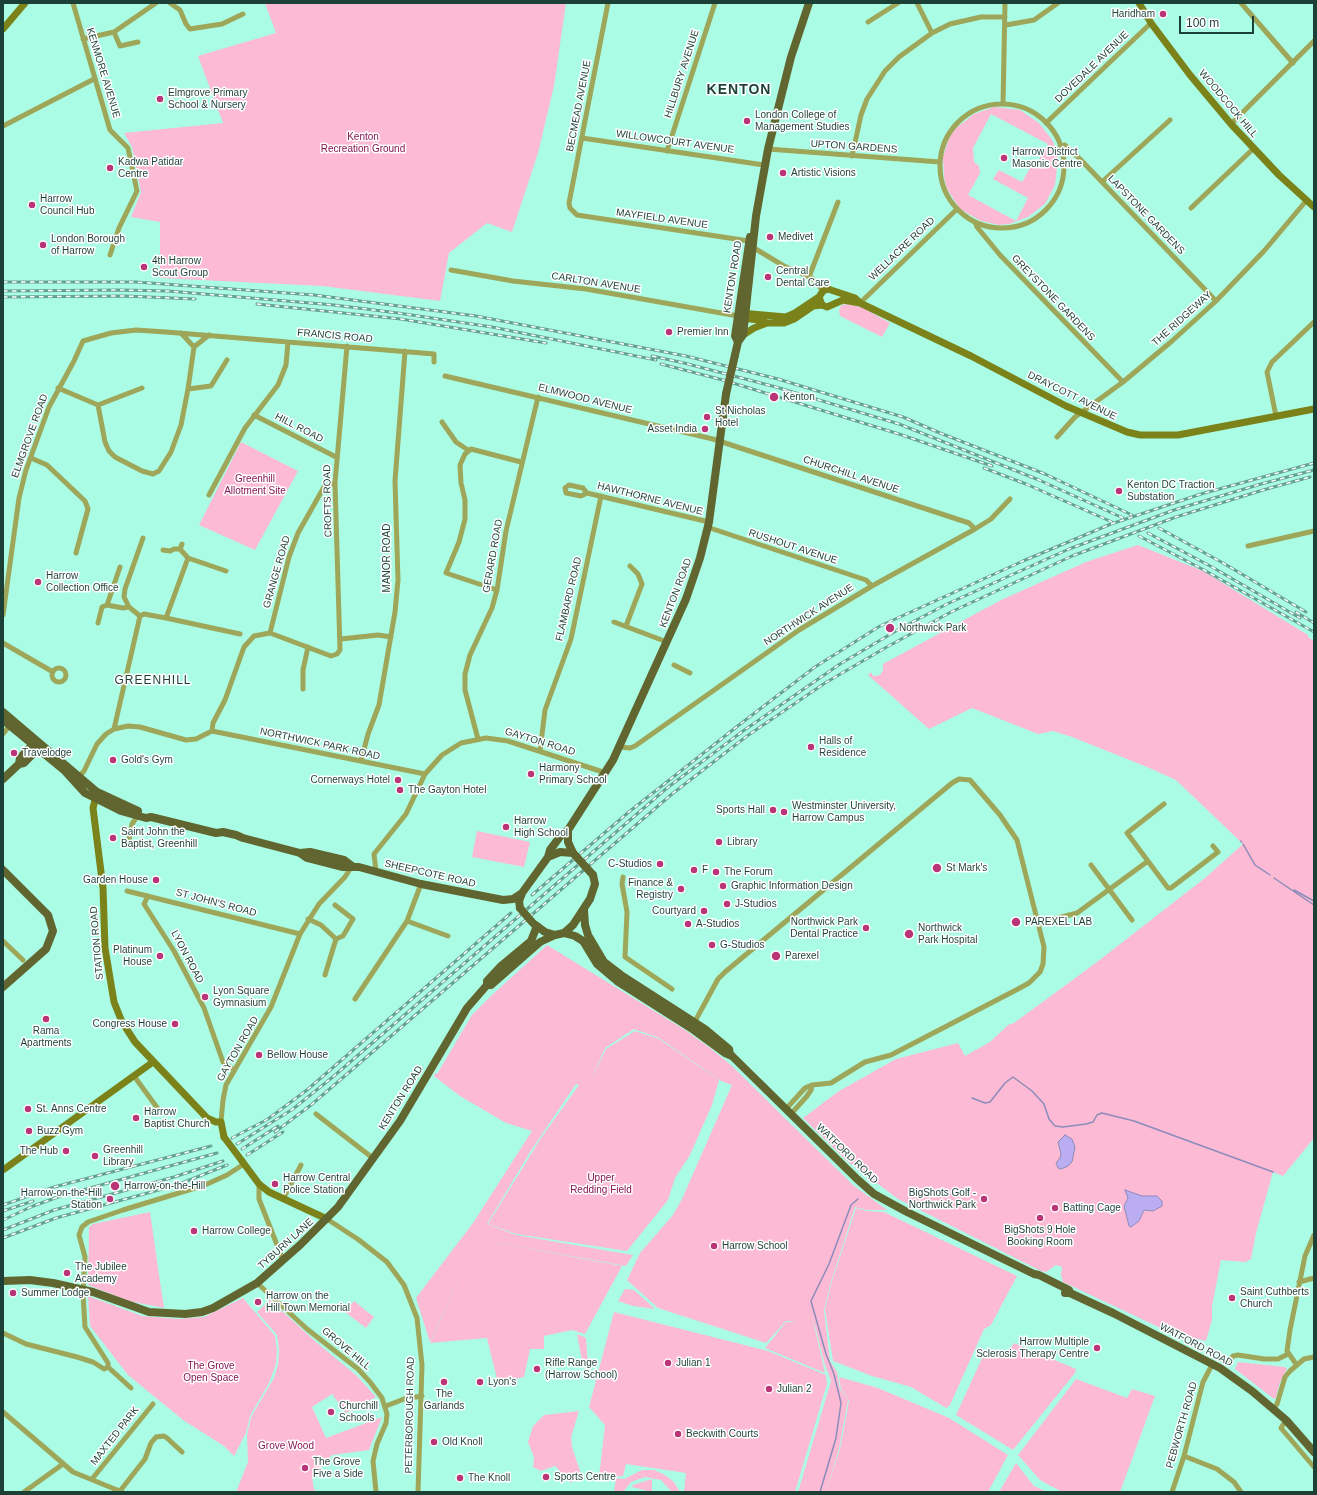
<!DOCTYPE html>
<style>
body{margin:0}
#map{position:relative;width:1317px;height:1495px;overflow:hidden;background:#aafde4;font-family:Arial,sans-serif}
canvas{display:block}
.frame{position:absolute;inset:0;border:4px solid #1c3f36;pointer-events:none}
.scale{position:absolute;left:1179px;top:16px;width:75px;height:18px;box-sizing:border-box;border:2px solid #1c3f36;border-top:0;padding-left:5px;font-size:12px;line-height:14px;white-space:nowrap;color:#1c3f36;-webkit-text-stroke:3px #fff;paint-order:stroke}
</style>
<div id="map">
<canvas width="1317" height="1495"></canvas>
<div class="frame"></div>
<div class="scale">100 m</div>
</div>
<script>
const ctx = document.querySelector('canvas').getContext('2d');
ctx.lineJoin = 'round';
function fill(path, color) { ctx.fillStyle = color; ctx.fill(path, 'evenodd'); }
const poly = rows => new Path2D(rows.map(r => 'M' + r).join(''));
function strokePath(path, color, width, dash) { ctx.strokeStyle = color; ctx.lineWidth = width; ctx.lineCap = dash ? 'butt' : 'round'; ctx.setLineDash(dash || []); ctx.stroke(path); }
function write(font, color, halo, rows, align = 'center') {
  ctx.font = font + ' Arial,sans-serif'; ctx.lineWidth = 3; ctx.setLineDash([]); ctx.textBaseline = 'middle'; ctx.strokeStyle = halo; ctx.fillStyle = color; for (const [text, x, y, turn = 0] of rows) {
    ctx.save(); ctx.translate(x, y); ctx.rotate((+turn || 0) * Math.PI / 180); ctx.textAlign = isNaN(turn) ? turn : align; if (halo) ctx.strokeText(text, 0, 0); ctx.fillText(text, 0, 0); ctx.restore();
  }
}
fill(poly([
 [265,3,566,3,554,86,538,153,512,232,487,223,449,253,440,301,322,286,160,278,160,222,131,217,141,192,132,147,124,133,223,123,198,56,276,33],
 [994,107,1020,110,1039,123,1053,141,1058,159,1055,185,1045,204,1028,217,1009,224,999,225,981,221,960,209,947,189,944,177,943,157,949,138,955,129,974,114],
 [991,114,1048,144,1036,165,1033,163,1022,182,999,170,993,179,1028,198,1016,221,968,195,980,173,979,166,974,162,973,148],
 [849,304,863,308,890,323,882,337,840,316,839,311,841,305],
 [241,442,298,471,255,550,199,525],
 [1138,545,1203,571,1308,635,1308,637,1314,641,1314,1138,1283,1176,1273,1172,1256,1233,1251,1259,1245,1262,1221,1260,1212,1306,1212,1320,1206,1341,1169,1332,1063,1282,1061,1275,1062,1267,1056,1265,1046,1272,1041,1271,898,1199,847,1161,803,1118,839,1091,896,1059,958,1043,965,1056,990,1042,1008,1025,1014,1023,1097,962,1205,878,1243,844,1176,780,1147,767,1072,737,1053,731,1038,734,972,708,929,729,868,675,871,672,873,676,880,675,883,670,883,664,1001,600,1086,562],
 [477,831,530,842,524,867,472,857],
 [547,945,685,1030,710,1048,731,1065,853,1185,887,1210,867,1210,855,1207,831,1282,824,1310,830,1361,837,1372,840,1389,848,1400,839,1449,826,1492,798,1492,831,1381,824,1362,816,1330,812,1316,825,1373,765,1348,786,1322,798,1321,786,1321,766,1343,658,1308,627,1280,640,1253,673,1215,682,1199,732,1085,721,1081,659,1038,634,1029,605,1048,592,1078,606,1049,635,1031,659,1039,719,1080,712,1105,690,1155,675,1178,668,1200,627,1251,516,1234,488,1224,541,1138,579,1085,576,1084,530,1152,487,1224,516,1235,633,1255,626,1266,477,1239,622,1266,585,1334,572,1330,544,1336,544,1349,530,1349,524,1377,498,1383,487,1338,430,1343,466,1263,430,1342,416,1298,473,1223,532,1131,506,1123,460,1096,434,1076,435,1073,437,1074,472,1015,492,995],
 [856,1208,867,1211,884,1212,1017,1276,991,1325,984,1329,950,1405,946,1408,911,1387,872,1376,833,1361,825,1309,832,1281],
 [150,1212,160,1282,164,1308,129,1301,88,1285,89,1227,93,1224],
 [625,1289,634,1290,655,1309,633,1306,618,1301],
 [88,1296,142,1316,179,1319,204,1317,243,1298,275,1336,277,1350,276,1364,269,1383,250,1416,246,1433,234,1456,224,1446,183,1420,128,1375,90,1326],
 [270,1300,317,1343,356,1375,376,1397,346,1413,332,1394,312,1407,326,1438,382,1417,369,1450,332,1455,312,1477,314,1489,317,1492,236,1492,248,1462,247,1435,251,1417,274,1378,278,1364,279,1350,277,1335,257,1312],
 [354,1301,374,1317,366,1328,345,1312],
 [614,1312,768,1351,826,1375,827,1384,795,1492,684,1492,686,1473,626,1464,623,1476,599,1477,605,1425,589,1407],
 [577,1334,586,1338,588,1364,587,1367,583,1366],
 [1014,1343,1076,1369,1075,1373,1013,1450,956,1415,984,1354,1007,1353],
 [1238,1362,1285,1367,1287,1369,1280,1382,1276,1397,1274,1399,1235,1369],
 [839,1377,878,1388,949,1418,1008,1455,988,1492,826,1492,840,1449,849,1401,841,1389],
 [1076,1379,1127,1398,1132,1389,1155,1396,1120,1492,1062,1492,1040,1480,1018,1455],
 [579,1411,571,1437,572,1447,581,1474,571,1483,555,1466,541,1471,533,1467,534,1457,528,1442,533,1426,544,1415],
 [1016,1463,1034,1486,1047,1492,999,1492],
 [642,1470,654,1470,665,1475,674,1482,680,1492,672,1492,661,1480,645,1477,631,1482,623,1492,614,1492,616,1478,624,1479],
 [652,1479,652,1492,632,1487,633,1485]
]), '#fcbad4');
const water = poly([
 [1065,1135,1072,1139,1075,1147,1072,1162,1068,1166,1061,1169,1058,1168,1056,1163,1060,1158,1061,1154,1058,1142,1065,1135],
 [1125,1190,1142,1196,1157,1196,1162,1201,1162,1206,1153,1211,1144,1210,1139,1221,1131,1227,1129,1226,1124,1206,1128,1198,1125,1190]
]);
fill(water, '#bbadf2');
strokePath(water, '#8b8cba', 1);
strokePath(poly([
 [1241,841,1241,842],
 [1243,844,1255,865,1270,875],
 [1274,878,1314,905],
 [1294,890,1314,901],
 [972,1098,985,1103,990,1102,1005,1083,1013,1077,1032,1091,1044,1104,1049,1119,1055,1126,1063,1127,1086,1124,1093,1122,1097,1115,1102,1113,1134,1121,1273,1172],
 [820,1492,836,1438,841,1403,834,1374,826,1354,811,1301,829,1264,851,1205,858,1199]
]), '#8b8cba', 1.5);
strokePath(poly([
 [73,3,110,130,128,148,137,191,119,228,110,255],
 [170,3,180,10,186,24,190,29,222,24,243,14],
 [608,3,569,203,570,208,577,215,749,241],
 [917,3,932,33],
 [1241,3,1293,63],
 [868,22,898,3],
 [1006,25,1034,20,1058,3],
 [114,32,120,46,138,42],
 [83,39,114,32,156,3],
 [1003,104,1005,3],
 '940 166a62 62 0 1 1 124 0a62 62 0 1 1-124 0Z',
 [1046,123,1151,23],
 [1231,124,1314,41],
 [3,126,94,79],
 [582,138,764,165],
 [1060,146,1065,145,1080,159,1216,301],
 [768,149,940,162],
 [667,151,715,3],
 [852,156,861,115,867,99,885,71,899,57,932,33,950,24,981,17,1005,17],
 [1102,182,1170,120],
 [1191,208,1253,149],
 [975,222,977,227,1000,255,1123,382],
 [754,248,784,266,812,278,823,291],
 [451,270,513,281,586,289,738,316],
 [809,277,838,202],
 [860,303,957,209],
 [194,347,209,335],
 [445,376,713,439,969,523,975,529],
 [58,388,98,405,105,442,109,451,115,457,142,471,153,474,159,471,171,452,181,425,188,389,194,347,181,333],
 [188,389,211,386,227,360],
 [98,405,142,388],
 [254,415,336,457],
 [1276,416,1267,372,1272,362,1314,322],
 [442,422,456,442,468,450],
 [1057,437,1075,417,1123,382,1172,341,1216,301,1264,251,1306,201],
 [31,458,47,465,85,501,88,509,76,553],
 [587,493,583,488,569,485,565,488,566,493,581,496,587,493,709,522],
 [209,495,245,428,278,385,286,365,288,342],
 [707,527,866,580,872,586],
 [182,544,180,549,188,558],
 [1248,546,1314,531],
 [163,550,170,551,174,549,180,549],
 [497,590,446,573,459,542,465,519,465,500,461,483,460,465,465,454,471,449,521,462],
 [107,605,120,567],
 [3,615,19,498,26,470,49,407,74,361,83,341,111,333,136,330,166,332,434,354,434,362],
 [140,616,129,607,124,597,125,589,143,538],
 [166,618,188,558,226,571],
 [614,622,667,642],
 [98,623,102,607,107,605,123,608,129,607],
 [626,626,642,584,638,574,630,566],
 [270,633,289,557,298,533,324,487,335,483],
 [341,639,378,635,391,637],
 [3,643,53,672],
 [674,665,690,673],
 '52 675a7 7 0 1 1 14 0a7 7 0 1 1-14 0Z',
 [303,689,303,670,308,647],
 [114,729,140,616,144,614,166,618,240,634],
 [212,731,213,723,225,700,244,647,254,636,270,633,331,656,337,654,340,650,335,483,347,346],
 [3,734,11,724],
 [478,739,465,690,465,674,470,655,492,608,497,590,506,531,538,397],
 [620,747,630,748,635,746,799,630,872,586,975,529,991,519,1010,499],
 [540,751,545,710,571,639,601,496],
 [361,761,368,734,379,705,395,612,398,580,395,481,405,351],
 [78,778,84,771,97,744,106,734,114,729,128,726,140,727,186,740,196,739,212,731,425,774],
 [1164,804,1127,833,1168,888,1171,888,1218,852,1213,846],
 [128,845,132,824,138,815],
 [1091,865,1132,920],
 [376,871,374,854,406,814,425,774,442,755,461,743,486,738,508,741,606,773],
 [623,877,622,884,627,912,625,957,672,989],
 [127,891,300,934],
 [148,896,144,904,174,951,204,1008,223,1062,234,1070],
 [335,905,353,919,343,936,336,939],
 [308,919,321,925,336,939,325,975],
 [407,921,448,936],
 [1039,923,1077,913,1148,861],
 [3,941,23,960],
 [355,999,407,921,421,884],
 [693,1025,718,979,725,972,952,783,959,779,970,780,1000,815,1017,840,1044,947,1043,964,1040,972,1029,983,1018,989,891,1055,865,1062,831,1083,812,1085,805,1088,786,1109],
 [134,1076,161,1113],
 [316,1114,374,1159],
 [791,1114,807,1096,811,1090,812,1085],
 [221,1122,223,1100,226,1085,271,1007,300,934,319,904,345,877,352,866],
 [259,1184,259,1199,283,1260],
 [283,1199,301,1165],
 [327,1219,359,1240,387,1262,404,1285,417,1318,422,1365,418,1492],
 [1299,1282,1314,1278],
 [257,1283,307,1329,358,1369,370,1382,382,1398,387,1414,386,1423,377,1444,373,1461,376,1492],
 [3,1333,26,1344,77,1357,93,1362,104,1369,108,1367,131,1388],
 [1229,1362,1233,1356,1238,1355,1264,1359,1278,1359,1288,1354],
 [1296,1364,1287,1351,1290,1330,1305,1256,1314,1235],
 [108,1367,108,1363,85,1327,83,1294,85,1257,79,1235,82,1227,88,1222,123,1210,205,1185,227,1175,244,1164],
 [386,1406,404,1399,422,1396],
 [1273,1409,1277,1404,1285,1377,1290,1371,1304,1359,1314,1357],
 [3,1412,73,1472,122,1492],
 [1286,1420,1281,1428,1314,1467],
 [1184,1456,1217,1469,1234,1482,1241,1492],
 [92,1479,153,1404],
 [120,1491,145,1459,151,1443,156,1437,164,1436,167,1438,182,1452],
 [24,1492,63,1464],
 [1172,1492,1184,1456,1203,1382,1213,1363]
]), '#9ea659', 5);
strokePath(poly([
 [1139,3,1151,23,1190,75,1231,124,1279,175,1314,207],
 [3,29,25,3],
 [860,303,843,300,827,307,822,305,819,297,823,291,828,289,855,298,860,303,971,356,1066,406,1127,432,1140,435,1178,435,1314,409],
 [740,313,786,317,795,313,819,297],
 [740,318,760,320,767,323,784,323,794,319,813,306,822,305],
 [743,335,754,328,767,323],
 [97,793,93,808,103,888,105,948,114,1002,122,1022,135,1042,207,1118,216,1122,221,1122,224,1137],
 [242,1161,259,1184,269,1192,327,1219],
 [3,1170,153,1062]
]), '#7b8219', 7);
strokePath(poly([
 [738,342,735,336,750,237],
 [735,355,738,342,743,335,756,216,768,149,791,57,809,3],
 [3,712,97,792,138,811],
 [3,720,65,771,85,793,121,811,146,818,151,817,216,833,223,832,236,835,243,838,300,853,307,858,342,867,359,867,421,884,503,900,513,899,522,893],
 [19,764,24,763,40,747],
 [3,779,19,764,20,758,35,742],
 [300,853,310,852,344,860,352,866],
 [548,857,550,850,562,834,568,830,613,760,686,599,700,558,709,522,726,394],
 [3,870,48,915,53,931,46,949,3,987],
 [520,908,519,901,522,893,548,857,560,852,573,853,568,842,568,830],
 [584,910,585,925,588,935,604,962,621,975,705,1029,729,1049,730,1054],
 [534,924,545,932,555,935,564,933,573,925,590,899,595,884,593,875],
 [564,933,575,936,583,941,597,964,617,981,691,1028,725,1053,732,1056,857,1179,874,1194,907,1212,1034,1274,1039,1275,1069,1290,1070,1293],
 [487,985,491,985,540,942,555,935],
 [3,1281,30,1280,53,1283,93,1292,149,1312,185,1314,202,1312,213,1308,257,1283,300,1245,338,1207,400,1121,467,1008,487,985,487,981,501,966,531,941,537,926],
 [1065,1293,1070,1293,1113,1313,1220,1368,1252,1391,1286,1420,1314,1452]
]), '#616630', 8);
const rail = poly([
 [3,282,136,282,314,295,476,316,686,356,778,379,903,417,940,433,1045,474,1132,515],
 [3,291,121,290,168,291,334,305,398,313,492,327,656,360],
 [3,297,125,296,195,299],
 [257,304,401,319,546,343],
 [652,356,684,363,776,387,899,424,1039,480,1123,518],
 [661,364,723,380,899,434,992,466],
 [984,468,1026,484,1112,522],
 [1159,528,1223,563,1306,612],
 [1148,533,1212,567,1300,618],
 [1139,536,1204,570,1314,632],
 [1296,612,1314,623],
 [532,895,630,811,739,725,815,667,880,626,1023,561,1111,524,1201,494,1314,463],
 [275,1132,311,1105,672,794,747,736,825,683,885,648,951,612,1072,556,1176,517,1263,490,1310,477],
 [232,1138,268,1119,307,1090,511,913],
 [237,1144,293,1109,334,1076,667,788,743,731,840,664,901,628,947,604,1069,549,1174,510,1261,484,1314,470],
 [242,1149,278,1126],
 [247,1155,283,1132],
 [3,1205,54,1187,211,1146],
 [3,1211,33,1201],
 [3,1220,33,1206,61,1196,217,1153],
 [3,1230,54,1210,174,1177,223,1161],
 [3,1238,56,1218,177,1185,227,1165]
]);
strokePath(rail, '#66a291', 3);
strokePath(rail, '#fff', 1.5, [4.5]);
strokePath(poly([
 [224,1137,242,1161]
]), '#7b8219', 7);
strokePath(poly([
 [726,394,735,355],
 [573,853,593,875],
 [520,908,532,922]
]), '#616630', 8);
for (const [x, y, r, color] of [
 [1163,14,4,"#ba3578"],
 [160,99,4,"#ba3578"],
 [747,121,4,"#ba3578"],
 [1004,158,4,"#ba3578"],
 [110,168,4,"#ba3578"],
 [783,173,4,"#ba3578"],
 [32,205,4,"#ba3578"],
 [770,237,4,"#ba3578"],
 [43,245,4,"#ba3578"],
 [144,267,4,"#ba3578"],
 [768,277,4,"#ba3578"],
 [669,332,4,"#ba3578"],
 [774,397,5,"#ba3578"],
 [707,417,4,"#ba3578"],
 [705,429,4,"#ba3578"],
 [1119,491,4,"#ba3578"],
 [38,582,4,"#ba3578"],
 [890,628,5,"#ba3578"],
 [811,747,4,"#ba3578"],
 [14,753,4,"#ba3578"],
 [113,760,4,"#ba3578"],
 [531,774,4,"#ba3578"],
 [398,780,4,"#ba3578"],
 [400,790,4,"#ba3578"],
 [773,810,4,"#ba3578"],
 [784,812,4,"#ba3578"],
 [506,827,4,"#ba3578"],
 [113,838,4,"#ba3578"],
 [719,842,4,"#ba3578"],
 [660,864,4,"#ba3578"],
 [937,868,5,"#ba3578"],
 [694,870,4,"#ba3578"],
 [716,872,4,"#ba3578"],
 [156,880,4,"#ba3578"],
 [723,886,4,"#ba3578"],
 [681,889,4,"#ba3578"],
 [727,904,4,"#ba3578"],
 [704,911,4,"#ba3578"],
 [1016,922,5,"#ba3578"],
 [688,924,4,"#ba3578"],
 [866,928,4,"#ba3578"],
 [909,934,5,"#ba3578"],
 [712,945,4,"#ba3578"],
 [160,956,4,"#ba3578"],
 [776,956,5,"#ba3578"],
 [205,997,4,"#ba3578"],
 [46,1019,4,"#ba3578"],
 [175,1024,4,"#ba3578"],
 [259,1055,4,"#ba3578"],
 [28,1109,4,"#ba3578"],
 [136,1118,4,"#ba3578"],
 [29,1131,4,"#ba3578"],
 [66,1151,4,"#ba3578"],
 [95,1156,4,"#ba3578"],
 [275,1184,4,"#ba3578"],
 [115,1186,5,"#ba3578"],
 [110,1199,4,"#ba3578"],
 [984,1199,4,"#ba3578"],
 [1055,1208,4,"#ba3578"],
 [1040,1218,4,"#ba3578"],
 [194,1231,4,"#ba3578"],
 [714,1246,4,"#ba3578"],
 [67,1273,4,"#ba3578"],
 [13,1293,4,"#ba3578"],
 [1232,1298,4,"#ba3578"],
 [258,1302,4,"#ba3578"],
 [1097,1348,4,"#ba3578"],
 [668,1363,4,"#ba3578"],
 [537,1369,4,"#ba3578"],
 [444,1382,4,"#ba3578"],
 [480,1382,4,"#ba3578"],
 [769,1389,4,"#ba3578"],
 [331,1412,4,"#ba3578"],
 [678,1434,4,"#ba3578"],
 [434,1442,4,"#ba3578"],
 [305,1468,4,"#ba3578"],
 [546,1477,4,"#ba3578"],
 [460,1478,4,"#ba3578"]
]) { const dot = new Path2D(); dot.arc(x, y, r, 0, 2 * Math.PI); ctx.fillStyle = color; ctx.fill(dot); strokePath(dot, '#fff', 1.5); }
write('10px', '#1c3f36', '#fff', [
 ["Haridham",1155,14,"right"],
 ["Elmgrove Primary",168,93],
 ["School & Nursery",168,105],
 ["London College of",755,115],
 ["Management Studies",755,127],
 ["Harrow District",1012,152],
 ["Masonic Centre",1012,164],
 ["Kadwa Patidar",118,162],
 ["Centre",118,174],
 ["Artistic Visions",791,173],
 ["Harrow",40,199],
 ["Council Hub",40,211],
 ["Medivet",778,237],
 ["London Borough",51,239],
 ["of Harrow",51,251],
 ["4th Harrow",152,261],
 ["Scout Group",152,273],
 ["Central",776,271],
 ["Dental Care",776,283],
 ["Premier Inn",677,332],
 ["Kenton",783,397],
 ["St Nicholas",715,411],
 ["Hotel",715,423],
 ["Asset India",697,429,"right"],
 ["Kenton DC Traction",1127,485],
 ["Substation",1127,497],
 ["Harrow",46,576],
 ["Collection Office",46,588],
 ["Northwick Park",899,628],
 ["Halls of",819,741],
 ["Residence",819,753],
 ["Travelodge",22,753],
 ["Gold's Gym",121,760],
 ["Harmony",539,768],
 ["Primary School",539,780],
 ["Cornerways Hotel",390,780,"right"],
 ["The Gayton Hotel",408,790],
 ["Westminster University,",792,806],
 ["Harrow Campus",792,818],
 ["Sports Hall",765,810,"right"],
 ["Harrow",514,821],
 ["High School",514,833],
 ["Saint John the",121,832],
 ["Baptist, Greenhill",121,844],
 ["Library",727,842],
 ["C-Studios",652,864,"right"],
 ["St Mark's",946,868],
 ["F",702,870],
 ["The Forum",724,872],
 ["Garden House",148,880,"right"],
 ["Finance &",673,883,"right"],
 ["Registry",673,895,"right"],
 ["Graphic Information Design",731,886],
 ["J-Studios",735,904],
 ["Courtyard",696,911,"right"],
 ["Northwick Park",858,922,"right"],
 ["Dental Practice",858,934,"right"],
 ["PAREXEL LAB",1025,922],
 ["A-Studios",696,924],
 ["Northwick",918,928],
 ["Park Hospital",918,940],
 ["G-Studios",720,945],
 ["Platinum",152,950,"right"],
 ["House",152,962,"right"],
 ["Parexel",785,956],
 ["Lyon Square",213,991],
 ["Gymnasium",213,1003],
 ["Congress House",167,1024,"right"],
 ["Rama",46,1031,"center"],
 ["Apartments",46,1043,"center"],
 ["Bellow House",267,1055],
 ["St. Anns Centre",36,1109],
 ["Harrow",144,1112],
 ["Baptist Church",144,1124],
 ["Buzz Gym",37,1131],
 ["Greenhill",103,1150],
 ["Library",103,1162],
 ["The Hub",58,1151,"right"],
 ["Harrow Central",283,1178],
 ["Police Station",283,1190],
 ["Harrow-on-the-Hill",124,1186],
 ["Harrow-on-the-Hill",102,1193,"right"],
 ["Station",102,1205,"right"],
 ["BigShots Golf -",976,1193,"right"],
 ["Northwick Park",976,1205,"right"],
 ["Batting Cage",1063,1208],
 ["BigShots 9 Hole",1040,1230,"center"],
 ["Booking Room",1040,1242,"center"],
 ["Harrow College",202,1231],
 ["Harrow School",722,1246],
 ["The Jubilee",75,1267],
 ["Academy",75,1279],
 ["Saint Cuthberts",1240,1292],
 ["Church",1240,1304],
 ["Summer Lodge",21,1293],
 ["Harrow on the",266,1296],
 ["Hill Town Memorial",266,1308],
 ["Harrow Multiple",1089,1342,"right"],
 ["Sclerosis Therapy Centre",1089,1354,"right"],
 ["Rifle Range",545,1363],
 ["(Harrow School)",545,1375],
 ["Julian 1",676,1363],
 ["Lyon's",488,1382],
 ["Julian 2",777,1389],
 ["The",444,1394,"center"],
 ["Garlands",444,1406,"center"],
 ["Churchill",339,1406],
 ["Schools",339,1418],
 ["Beckwith Courts",686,1434],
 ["Old Knoll",442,1442],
 ["The Grove",313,1462],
 ["Five a Side",313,1474],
 ["Sports Centre",554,1477],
 ["The Knoll",468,1478]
], 'left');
write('10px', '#1c3f36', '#fff', [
 ["DOVEDALE AVENUE",1092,67,-44],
 ["KENMORE AVENUE",103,73,73],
 ["HILLBURY AVENUE",682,74,-72],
 ["WOODCOCK HILL",1228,104,50],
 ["BECMEAD AVENUE",579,106,-79],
 ["WILLOWCOURT AVENUE",675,142,8],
 ["UPTON GARDENS",854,147,4],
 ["LAPSTONE GARDENS",1146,215,46],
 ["MAYFIELD AVENUE",662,219,8],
 ["WELLACRE ROAD",902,249,-44],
 ["KENTON ROAD",733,277,-81],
 ["CARLTON AVENUE",596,283,9],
 ["GREYSTONE GARDENS",1053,298,46],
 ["THE RIDGEWAY",1182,319,-42],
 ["FRANCIS ROAD",335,336,5],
 ["DRAYCOTT AVENUE",1072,396,26],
 ["ELMWOOD AVENUE",585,399,14],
 ["HILL ROAD",299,428,27],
 ["ELMGROVE ROAD",30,436,-70],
 ["CHURCHILL AVENUE",851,475,18],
 ["HAWTHORNE AVENUE",650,499,14],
 ["CROFTS ROAD",328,501,-91],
 ["RUSHOUT AVENUE",793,547,18],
 ["GERARD ROAD",493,556,-80],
 ["MANOR ROAD",387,558,-90],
 ["GRANGE ROAD",277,572,-74],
 ["KENTON ROAD",676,593,-69],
 ["FLAMBARD ROAD",569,599,-77],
 ["NORTHWICK AVENUE",809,615,-33],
 ["GAYTON ROAD",540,742,17],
 ["NORTHWICK PARK ROAD",320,744,12],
 ["SHEEPCOTE ROAD",430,874,13],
 ["ST JOHN'S ROAD",216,903,15],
 ["STATION ROAD",97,943,-95],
 ["LYON ROAD",187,957,62],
 ["GAYTON ROAD",238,1049,-60],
 ["KENTON ROAD",401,1098,-58],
 ["WATFORD ROAD",847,1154,44],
 ["TYBURN LANE",286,1244,-42],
 ["WATFORD ROAD",1196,1345,28],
 ["GROVE HILL",346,1349,40],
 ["PETERBOROUGH ROAD",410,1415,-89],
 ["PEBWORTH ROAD",1182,1425,-74],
 ["MAXTED PARK",115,1436,-52]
]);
write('10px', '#861653', '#fff', [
 ["Kenton",363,137],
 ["Recreation Ground",363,149],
 ["Greenhill",255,479],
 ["Allotment Site",255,491],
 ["Upper",601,1178],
 ["Redding Field",601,1190],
 ["The Grove",211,1366],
 ["Open Space",211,1378],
 ["Grove Wood",286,1446]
]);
ctx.letterSpacing = '1px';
write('12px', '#1c3f36', '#fff', [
 ["GREENHILL",153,681]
]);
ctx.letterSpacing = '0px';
ctx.letterSpacing = '1px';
write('bold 14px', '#1c3f36', '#fff', [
 ["KENTON",739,90]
]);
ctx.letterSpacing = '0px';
</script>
